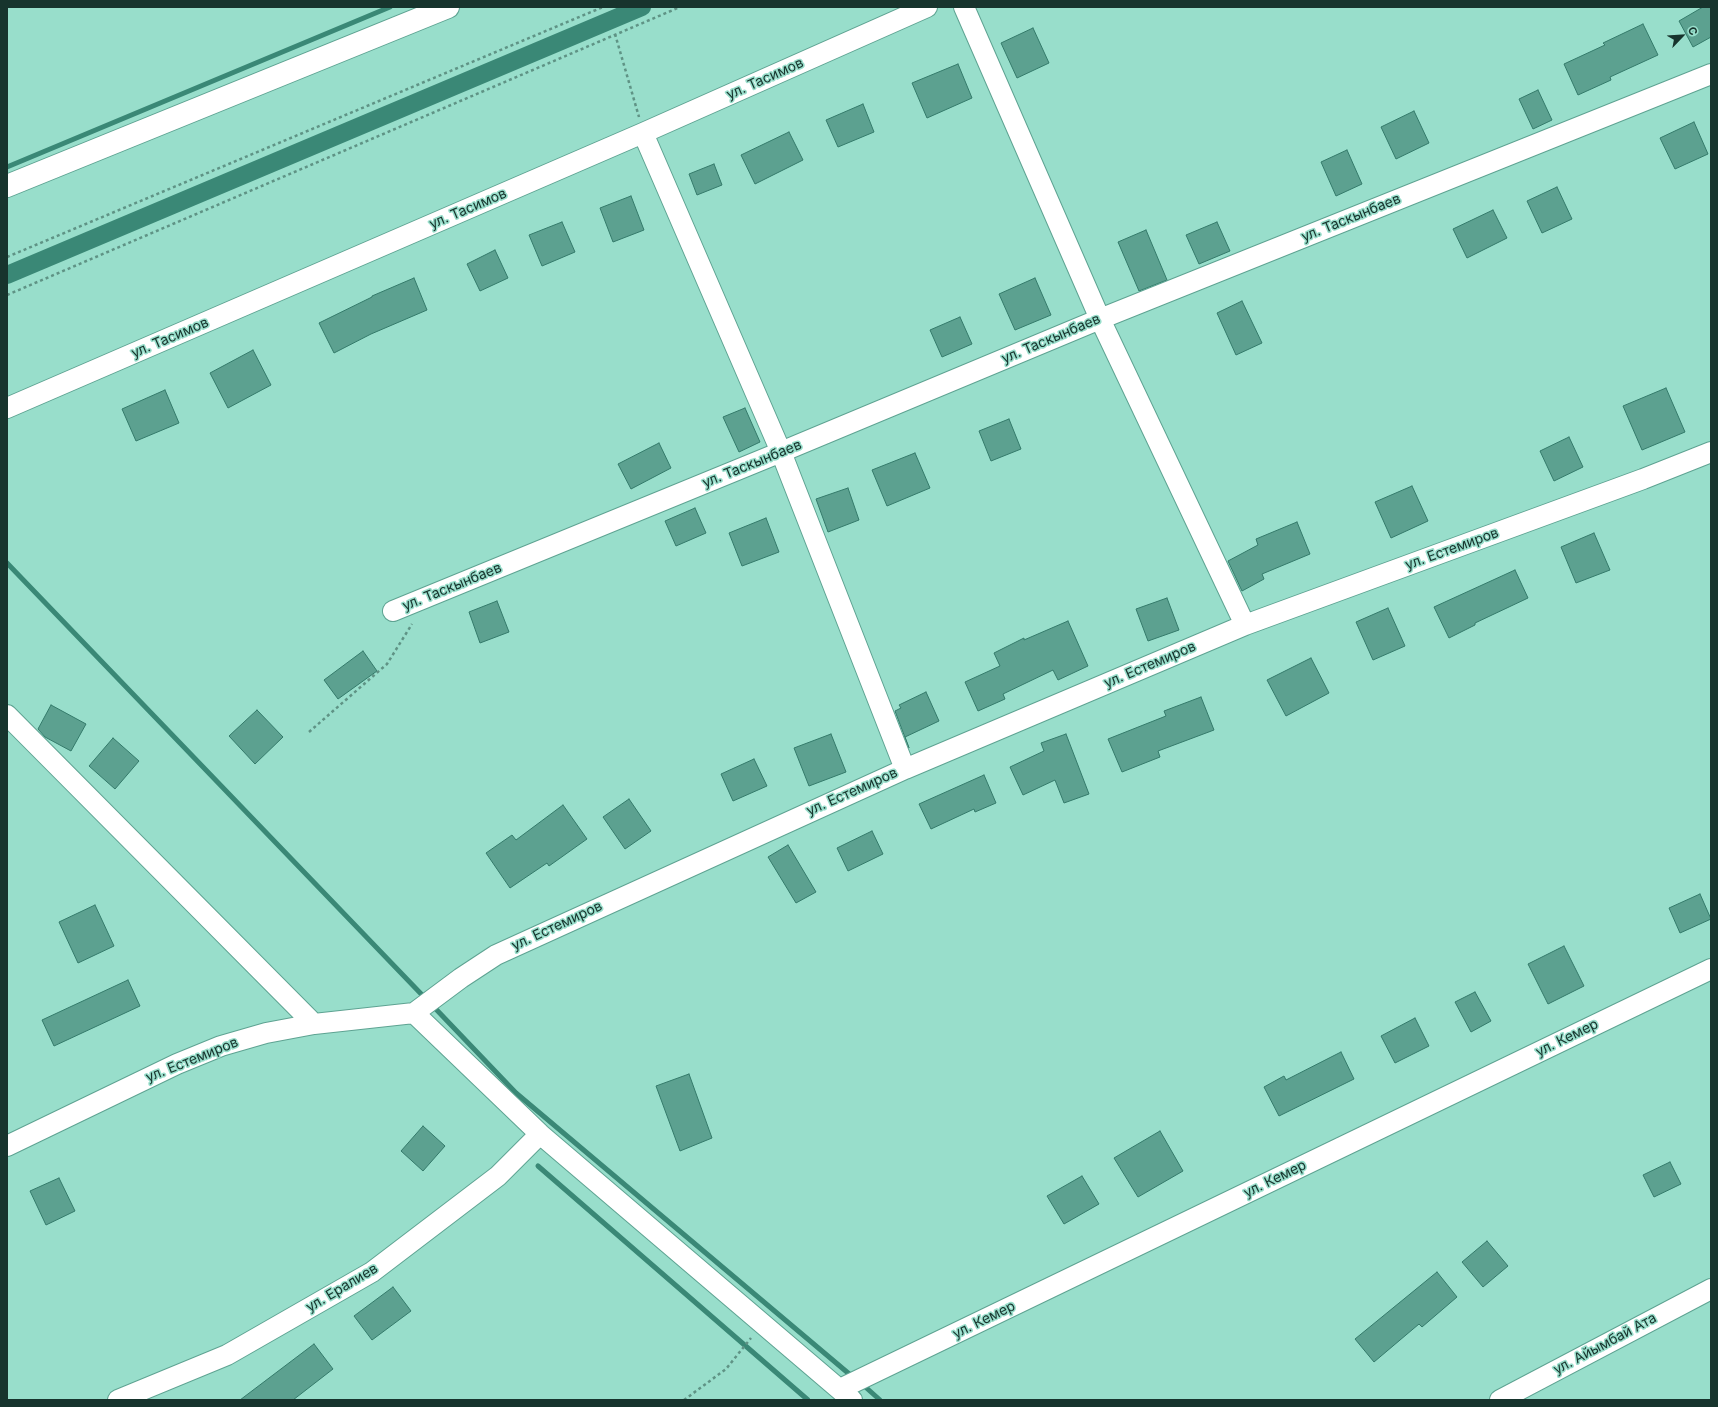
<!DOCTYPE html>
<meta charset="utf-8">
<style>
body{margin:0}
#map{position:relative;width:1718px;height:1407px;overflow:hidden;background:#98decb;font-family:Inter,sans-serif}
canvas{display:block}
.frame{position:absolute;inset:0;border:8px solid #17342d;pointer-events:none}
.north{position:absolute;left:1662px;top:16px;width:40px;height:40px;-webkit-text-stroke:3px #98decb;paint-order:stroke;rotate:65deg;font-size:11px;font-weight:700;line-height:16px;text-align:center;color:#17342d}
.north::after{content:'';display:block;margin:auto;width:14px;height:18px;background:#17342d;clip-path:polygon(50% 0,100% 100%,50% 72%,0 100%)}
</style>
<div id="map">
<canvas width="1718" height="1407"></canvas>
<div class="frame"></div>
<div class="north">С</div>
</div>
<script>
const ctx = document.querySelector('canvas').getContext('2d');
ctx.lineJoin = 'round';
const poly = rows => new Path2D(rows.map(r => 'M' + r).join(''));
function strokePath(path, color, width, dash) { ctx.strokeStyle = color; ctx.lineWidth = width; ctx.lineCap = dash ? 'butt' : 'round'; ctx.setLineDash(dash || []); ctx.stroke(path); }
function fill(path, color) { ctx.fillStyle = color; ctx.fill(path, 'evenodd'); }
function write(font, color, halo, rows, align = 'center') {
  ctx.font = font + ' Inter,sans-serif'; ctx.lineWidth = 3; ctx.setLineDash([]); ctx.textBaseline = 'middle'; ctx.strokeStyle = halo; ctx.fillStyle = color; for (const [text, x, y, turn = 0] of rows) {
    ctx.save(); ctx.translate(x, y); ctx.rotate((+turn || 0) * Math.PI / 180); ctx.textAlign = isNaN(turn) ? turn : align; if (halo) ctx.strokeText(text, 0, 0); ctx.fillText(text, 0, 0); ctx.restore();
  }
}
strokePath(poly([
 [7,167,390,7],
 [7,563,426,999],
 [432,1005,516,1093,854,1378],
 [538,1166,808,1400],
 [862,1384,880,1400]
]), '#3a8876', 5);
strokePath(poly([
 [7,275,642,7]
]), '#3a8876', 18);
const building = poly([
 [1703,7,1711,7,1711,37,1693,47,1679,21,1703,7],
 [1643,24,1658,55,1610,77,1611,80,1578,95,1564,64,1605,45,1603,43,1643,24],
 [1033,28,1049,63,1017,78,1001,43,1033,28],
 [958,64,972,98,927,118,912,83,958,64],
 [1538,90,1552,120,1533,129,1519,99,1538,90],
 [863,104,874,132,838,147,826,120,863,104],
 [1414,111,1429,143,1396,159,1381,127,1414,111],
 [1694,122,1708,154,1675,169,1660,138,1694,122],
 [789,132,803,160,755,184,741,155,789,132],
 [1347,150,1362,184,1336,196,1321,162,1347,150],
 [714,164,722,185,697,195,689,174,714,164],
 [1557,187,1572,219,1542,233,1527,201,1557,187],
 [631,196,644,230,613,242,600,208,631,196],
 [1493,210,1507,238,1467,258,1453,229,1493,210],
 [562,222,575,252,542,266,529,235,562,222],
 [1217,222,1230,251,1199,264,1186,235,1217,222],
 [1146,230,1167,280,1139,291,1118,242,1146,230],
 [495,250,508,278,480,291,467,264,495,250],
 [414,278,427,310,371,334,334,353,319,323,372,297,372,296,414,278],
 [1035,278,1051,315,1015,330,999,294,1035,278],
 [1242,301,1262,343,1236,355,1217,313,1242,301],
 [960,317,972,344,942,357,930,330,960,317],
 [253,350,271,385,228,408,210,373,253,350],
 [1666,388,1685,432,1642,450,1623,406,1666,388],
 [165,390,179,423,136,441,122,409,165,390],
 [745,408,760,442,739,452,723,417,745,408],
 [1009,419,1021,449,991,461,979,431,1009,419],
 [1569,437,1583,467,1554,481,1540,451,1569,437],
 [659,443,671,468,631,489,618,464,659,443],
 [915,453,930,488,887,506,872,470,915,453],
 [1412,486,1428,521,1391,538,1375,502,1412,486],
 [848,488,859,520,828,532,816,499,848,488],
 [695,508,706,533,676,546,665,521,695,508],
 [766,518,779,552,742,566,729,533,766,518],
 [1297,522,1310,554,1262,574,1264,579,1242,591,1228,561,1258,545,1256,539,1297,522],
 [1594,533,1610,570,1576,583,1561,547,1594,533],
 [1515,570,1528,598,1475,623,1475,625,1449,638,1434,607,1515,570],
 [1167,598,1179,630,1148,641,1136,609,1167,598],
 [497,601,509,632,480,643,469,612,497,601],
 [1388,608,1405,646,1373,660,1356,622,1388,608],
 [1068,621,1088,666,1058,680,1053,670,1003,694,1005,699,978,711,965,682,1000,666,994,653,1024,638,1024,640,1068,621],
 [363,651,377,671,338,699,324,680,363,651],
 [1311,658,1329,693,1286,716,1267,680,1311,658],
 [926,692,939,721,905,737,909,748,895,711,901,708,899,705,926,692],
 [1201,697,1214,730,1158,751,1160,757,1122,772,1108,739,1166,716,1164,711,1201,697],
 [51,705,86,724,71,751,45,737,38,729,51,705],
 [257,710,283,737,255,764,229,736,257,710],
 [831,734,846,772,809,786,794,748,831,734],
 [1066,734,1089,794,1064,803,1055,780,1023,795,1010,767,1044,751,1041,743,1066,734],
 [113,738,139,761,115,789,89,766,113,738],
 [754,759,767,786,733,801,721,774,754,759],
 [984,775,996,803,975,812,974,809,931,829,919,804,984,775],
 [629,799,651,831,625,849,603,817,629,799],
 [563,805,587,839,549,866,547,863,510,888,486,853,512,835,516,840,563,805],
 [872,831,883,854,848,871,837,848,872,831],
 [788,845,816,892,796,903,768,857,788,845],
 [1700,894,1711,919,1680,933,1669,908,1700,894],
 [95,905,114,946,78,963,59,922,95,905],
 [1564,946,1584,986,1548,1004,1528,964,1564,946],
 [128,980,140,1006,54,1046,42,1020,128,980],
 [1475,992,1491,1021,1471,1032,1455,1002,1475,992],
 [1415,1018,1429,1046,1395,1063,1381,1036,1415,1018],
 [1341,1052,1354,1079,1279,1116,1264,1087,1284,1076,1286,1080,1341,1052],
 [689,1074,712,1138,680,1151,656,1086,689,1074],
 [423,1126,445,1146,423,1171,401,1151,423,1126],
 [1160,1131,1183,1171,1138,1197,1114,1158,1160,1131],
 [1670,1162,1681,1184,1654,1197,1643,1175,1670,1162],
 [1082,1176,1099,1204,1064,1224,1047,1196,1082,1176],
 [59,1178,75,1211,46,1225,30,1191,59,1178],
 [1487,1241,1508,1266,1483,1287,1462,1262,1487,1241],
 [1437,1272,1457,1297,1422,1327,1419,1324,1374,1362,1355,1339,1437,1272],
 [393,1287,411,1311,372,1340,354,1316,393,1287],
 [314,1344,333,1369,293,1400,240,1400,314,1344]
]);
fill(building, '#5ca190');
strokePath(building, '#347a6a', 1);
const street = poly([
 [964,7,1100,319,1245,625],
 [643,133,781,452,905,769],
 [7,408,643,133,927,7],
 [393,611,781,452,1100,319,1711,74],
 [7,715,314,1024],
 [414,1013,540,1134,852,1400],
 [7,1146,177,1064,221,1046,266,1033,314,1024,414,1013,461,978,496,955,905,769,1245,625,1643,479,1711,452],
 [840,1389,1711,969],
 [118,1400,227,1355,372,1272,498,1176,540,1134],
 [1500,1400,1711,1289]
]);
const secondary = poly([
 [7,186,448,7]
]);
strokePath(street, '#5ea392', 22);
strokePath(secondary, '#5ea392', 24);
strokePath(poly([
 [615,34,639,117],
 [7,257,603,7],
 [7,295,680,7],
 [309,732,387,664,412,624],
 [684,1400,726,1369,751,1338]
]), '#5f9385', 2.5, [3, 3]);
strokePath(street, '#fff', 20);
strokePath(secondary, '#fff', 22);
write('14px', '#17342d', '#98decb', [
 ["ул. Тасимов",765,79,-24],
 ["ул. Тасимов",468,209,-23],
 ["ул. Таскынбаев",1351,218,-22],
 ["ул. Тасимов",170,338,-23],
 ["ул. Таскынбаев",1051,339,-23],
 ["ул. Таскынбаев",752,464,-22],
 ["ул. Естемиров",1452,549,-20],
 ["ул. Таскынбаев",452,587,-22],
 ["ул. Естемиров",1150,665,-23],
 ["ул. Естемиров",852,792,-24],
 ["ул. Естемиров",557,926,-25],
 ["ул. Кемер",1567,1038,-26],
 ["ул. Естемиров",192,1060,-22],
 ["ул. Кемер",1275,1179,-26],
 ["ул. Ералиев",342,1288,-31],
 ["ул. Кемер",984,1320,-26],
 ["ул. Айымбай Ата",1605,1344,-28]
]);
</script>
